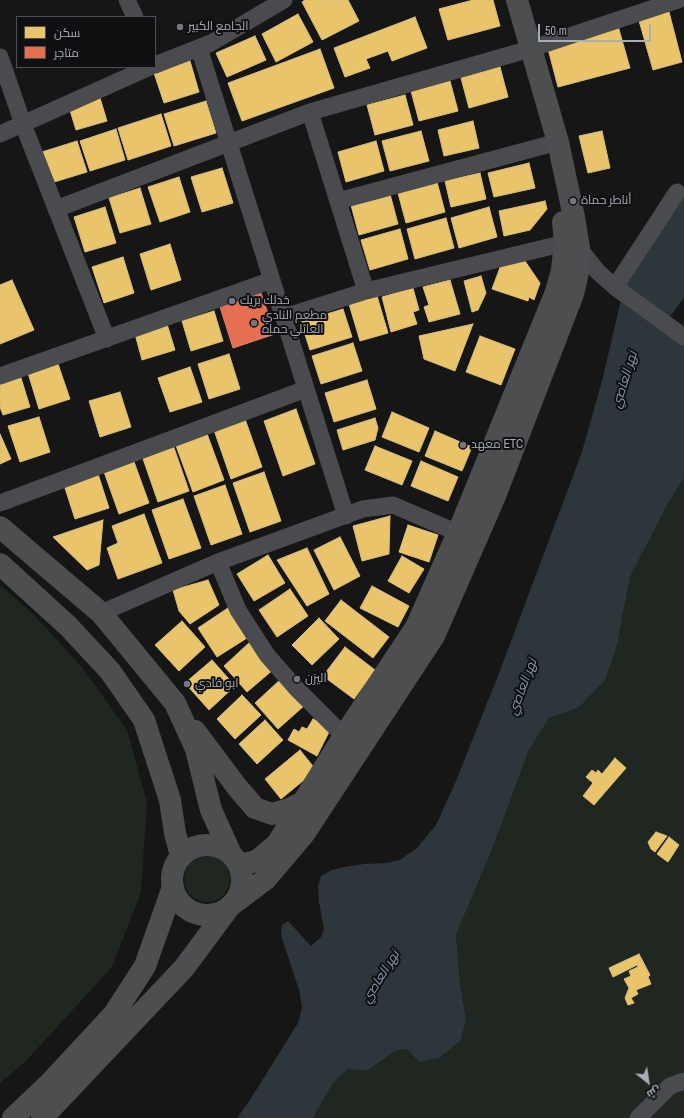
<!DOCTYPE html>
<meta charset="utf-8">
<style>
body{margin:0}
#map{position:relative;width:684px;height:1118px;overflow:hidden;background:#161616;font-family:"Archivo Narrow",Cairo,sans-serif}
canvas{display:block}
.legend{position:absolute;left:16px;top:16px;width:140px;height:52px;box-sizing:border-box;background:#101012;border:1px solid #4d4f54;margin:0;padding:5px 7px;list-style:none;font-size:12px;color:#a8adb6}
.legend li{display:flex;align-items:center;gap:8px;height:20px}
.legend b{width:20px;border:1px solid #4d4f54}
.north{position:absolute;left:628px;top:1062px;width:40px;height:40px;-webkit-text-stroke:3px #101012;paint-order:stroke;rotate:150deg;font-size:11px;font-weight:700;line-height:16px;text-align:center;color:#a8adb6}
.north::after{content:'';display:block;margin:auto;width:14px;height:18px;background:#a8adb6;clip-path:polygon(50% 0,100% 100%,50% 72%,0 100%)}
.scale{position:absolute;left:538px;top:24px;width:113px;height:18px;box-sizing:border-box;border:2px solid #a8adb6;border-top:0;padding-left:5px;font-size:12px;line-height:14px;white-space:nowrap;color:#a8adb6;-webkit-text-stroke:3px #101012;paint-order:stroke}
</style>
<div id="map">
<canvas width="684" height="1118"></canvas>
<ul class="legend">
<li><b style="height:11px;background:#e9c46a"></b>سكن</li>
<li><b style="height:11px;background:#e76f51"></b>متاجر</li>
</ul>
<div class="north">ش</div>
<div class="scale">50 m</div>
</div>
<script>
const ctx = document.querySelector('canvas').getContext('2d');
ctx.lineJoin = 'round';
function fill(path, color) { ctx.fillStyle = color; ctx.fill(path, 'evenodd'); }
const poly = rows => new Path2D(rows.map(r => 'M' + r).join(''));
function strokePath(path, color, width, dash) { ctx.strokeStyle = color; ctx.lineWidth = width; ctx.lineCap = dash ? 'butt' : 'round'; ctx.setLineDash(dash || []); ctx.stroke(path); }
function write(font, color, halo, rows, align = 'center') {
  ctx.font = font + ' "Archivo Narrow",Cairo,sans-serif'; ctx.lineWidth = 4; ctx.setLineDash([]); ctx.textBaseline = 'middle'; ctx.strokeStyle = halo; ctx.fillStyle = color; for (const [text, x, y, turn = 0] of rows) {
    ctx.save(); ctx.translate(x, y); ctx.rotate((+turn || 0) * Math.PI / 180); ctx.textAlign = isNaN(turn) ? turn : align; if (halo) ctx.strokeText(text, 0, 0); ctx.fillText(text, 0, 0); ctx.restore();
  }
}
fill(poly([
 [684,478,684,1118,313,1118,333,1083,348,1069,367,1071,395,1051,407,1049,419,1062,466,1018,460,984,456,935,491,852,529,750,549,718,578,708,617,645,630,577,667,505],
 [0,585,34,615,82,667,127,730,147,802,141,892,112,967,27,1060,0,1083],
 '184 879a23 23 0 1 1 46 0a23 23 0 1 1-46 0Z'
]), '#202620');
fill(poly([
 [684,191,684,298,662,327,684,343,684,478,667,505,630,577,617,645,605,680,578,708,549,718,529,750,491,852,456,935,460,984,466,1018,461,1040,439,1058,419,1062,407,1049,395,1051,367,1071,348,1069,333,1083,313,1118,237,1118,248,1103,298,1023,302,1008,300,993,281,935,282,925,288,921,311,946,321,937,324,929,319,902,318,886,321,876,332,870,344,867,364,864,386,863,400,860,417,848,436,825,456,781,501,668,582,452,603,377,624,287]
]), '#2d363b');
const homes = poly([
 [305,0,348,0,359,21,322,40,302,2,305,0],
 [473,0,493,0,500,26,448,40,439,9,473,0],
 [668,8,682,62,653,70,638,17,668,8],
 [298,14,313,42,276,62,262,34,298,14],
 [415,17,427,48,392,61,388,51,366,59,370,68,345,77,334,48,415,17],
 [618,26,630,68,558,87,547,45,618,26],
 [255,36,266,60,227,77,216,53,255,36],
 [320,49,334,88,242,121,228,83,320,49],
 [190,61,199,92,164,103,154,73,190,61],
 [500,67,508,97,469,108,461,78,500,67],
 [450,81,458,111,419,121,411,91,450,81],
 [405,95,413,125,375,135,367,105,405,95],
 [100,98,107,121,76,130,69,107,100,98],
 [206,101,216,133,174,146,164,114,206,101],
 [161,114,171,146,128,160,118,128,161,114],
 [473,121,479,148,444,156,438,130,473,121],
 [116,129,125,160,90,171,80,141,116,129],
 [421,131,429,161,390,171,382,141,421,131],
 [602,131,610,168,588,173,579,136,602,131],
 [77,141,87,172,51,183,42,152,77,141],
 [376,141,384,171,346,182,338,152,376,141],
 [529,163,535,188,494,197,488,173,529,163],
 [222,168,233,203,202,212,191,177,222,168],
 [480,173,486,199,451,207,445,181,480,173],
 [179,177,190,212,160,222,148,187,179,177],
 [437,182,445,212,406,223,398,193,437,182],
 [140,188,151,224,120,233,109,198,140,188],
 [390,194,398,224,359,235,351,205,390,194],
 [545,201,547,209,530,230,504,236,499,211,545,201],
 [105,207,116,243,85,252,74,217,105,207],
 [489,207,497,237,459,248,451,218,489,207],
 [446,218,454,248,415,259,407,229,446,218],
 [400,229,408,259,370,270,361,240,400,229],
 [170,244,181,280,151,290,140,254,170,244],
 [123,257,134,293,104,303,92,267,123,257],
 [525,261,540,283,534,300,529,297,528,301,492,289,502,262,525,261],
 [481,276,486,293,478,310,472,312,464,281,481,276],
 [12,280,34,330,0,344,0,285,12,280],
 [450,280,460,314,429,322,424,307,429,305,423,287,450,280],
 [413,288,419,310,413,312,417,324,391,332,382,297,413,288],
 [377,296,388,333,360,341,349,304,377,296],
 [343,309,352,337,310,350,301,322,343,309],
 [214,311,223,341,191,351,182,321,214,311],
 [167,324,175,350,142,360,135,334,167,324],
 [473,324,455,371,424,359,419,336,473,324],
 [480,336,515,349,501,385,466,372,480,336],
 [353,343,362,371,321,384,312,356,353,343],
 [229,354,240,389,209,399,198,364,229,354],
 [58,364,70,399,39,409,28,373,58,364],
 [190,367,202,402,170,412,158,378,190,367],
 [21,378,30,407,3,415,0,407,0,384,21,378],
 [367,380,376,409,334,422,325,393,367,380],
 [120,392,131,427,100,437,89,401,120,392],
 [296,409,315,464,283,476,264,421,296,409],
 [392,412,429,428,419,452,382,437,392,412],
 [39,417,50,452,20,462,8,426,39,417],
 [375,418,378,428,375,440,343,450,337,430,375,418],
 [245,419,262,467,231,479,214,430,245,419],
 [206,431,224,480,193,492,175,443,206,431],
 [435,431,472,447,462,471,425,456,435,431],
 [0,434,11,459,0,464,0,434],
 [172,442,189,491,158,502,141,453,172,442],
 [375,446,412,461,402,485,365,470,375,446],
 [133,459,149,503,119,514,103,469,133,459],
 [421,461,458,477,448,501,411,486,421,461],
 [264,472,281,521,250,532,233,483,264,472],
 [98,474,109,508,75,519,64,485,98,474],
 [225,485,242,534,211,545,194,496,225,485],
 [183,499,201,548,169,559,152,510,183,499],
 [144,514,162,563,118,579,107,548,118,543,112,526,144,514],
 [390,516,389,554,362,561,353,526,390,516],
 [103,520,99,565,87,570,53,537,103,520],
 [408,525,438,535,429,562,399,552,408,525],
 [340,537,360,576,334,590,314,550,340,537],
 [307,548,329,594,307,606,277,560,307,548],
 [268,555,285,583,254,601,237,574,268,555],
 [402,556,424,569,409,593,388,581,402,556],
 [208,580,219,605,190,624,179,611,173,590,208,580],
 [372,586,409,606,398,627,360,608,372,586],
 [290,589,308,616,277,637,259,610,290,589],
 [341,600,389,637,373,658,325,621,341,600],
 [228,608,247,638,217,657,198,628,228,608],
 [319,618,339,639,312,665,292,645,319,618],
 [182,621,205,647,179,671,155,645,182,621],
 [250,642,274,669,247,692,224,666,250,642],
 [345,647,375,670,354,699,323,676,345,647],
 [212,660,235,686,209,710,185,683,212,660],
 [281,679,305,705,278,729,255,703,281,679],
 [242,695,261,715,235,739,217,719,242,695],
 [313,719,331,728,317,756,288,740,294,729,299,732,302,727,307,729,313,719],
 [265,720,283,740,257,764,239,744,265,720],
 [300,750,316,770,281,799,265,779,300,750],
 [615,758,626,768,594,805,583,796,593,783,586,777,592,770,596,773,598,770,602,774,615,758],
 [656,832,667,836,655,852,651,849,648,842,656,832],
 [669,837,679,845,668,862,657,854,669,837],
 [639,954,650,975,648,977,651,984,636,990,638,994,631,998,634,1003,628,1005,625,998,629,988,624,979,631,976,629,971,638,967,637,965,613,977,609,968,639,954]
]);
fill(homes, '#e9c46a');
strokePath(homes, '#d6bd81', 1);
const shops = poly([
 [261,293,275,334,233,348,220,307,261,293]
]);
fill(shops, '#e76f51');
strokePath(shops, '#d4826f', 1);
strokePath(poly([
 [127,0,135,17],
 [199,48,346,516],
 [0,57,23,124,107,339],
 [155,65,211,43,284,0],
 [310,112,366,291],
 [0,134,150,67],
 [338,201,558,142],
 [56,209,310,112,530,49,678,0],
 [615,287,677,192],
 [284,317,366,291,565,243,579,248,598,272,615,287,684,337],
 [0,376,272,280],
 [0,503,306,389],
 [218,562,238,610,267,655,296,688,344,736],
 [101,613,218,562,363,509,393,505,458,533],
 [638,1118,670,1086,684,1081]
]), '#4a4b4e', 17);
strokePath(poly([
 [0,527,101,613,175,703,196,749,211,810,231,854],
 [0,564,68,626,110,671,144,720,170,800,175,833,181,856],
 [195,731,237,787,255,808,272,814,289,809,303,802],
 '172 880a35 35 0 1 1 70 0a35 35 0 1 1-70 0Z',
 [239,865,257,861,277,844,344,736,416,627,458,533,556,292,562,270,565,243,563,222],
 [13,1118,50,1083,114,1014,145,966,173,887],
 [42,1118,184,968,230,906,266,879,304,834,434,636,495,496,573,294,579,268,579,248,574,217,558,142,517,0]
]), '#4d4e50', 22);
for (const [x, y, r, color] of [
 [180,27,4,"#75787e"],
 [573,201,4,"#75787e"],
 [232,301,4,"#75787e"],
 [254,323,4,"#75787e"],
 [463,445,4,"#75787e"],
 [297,679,4,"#75787e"],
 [187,684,4,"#75787e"]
]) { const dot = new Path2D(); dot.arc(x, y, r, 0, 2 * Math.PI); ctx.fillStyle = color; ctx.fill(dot); strokePath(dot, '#101012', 1.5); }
write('12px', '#a8adb6', '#101012', [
 ["الجامع الكبير",188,27],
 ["أناطر حماة",581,201],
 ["خدلك بريك",240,301],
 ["مطعم النادي",262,316],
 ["العائلي حماه",262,330],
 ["معهد ETC",471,445],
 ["اليزن",305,679],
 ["ابو فادي",195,684]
], 'left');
write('italic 13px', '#819dae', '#101012', [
 ["نهر العاصي",625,380,-73],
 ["نهر العاصي",523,687,-69],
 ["نهر العاصي",381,977,-58]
]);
</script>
